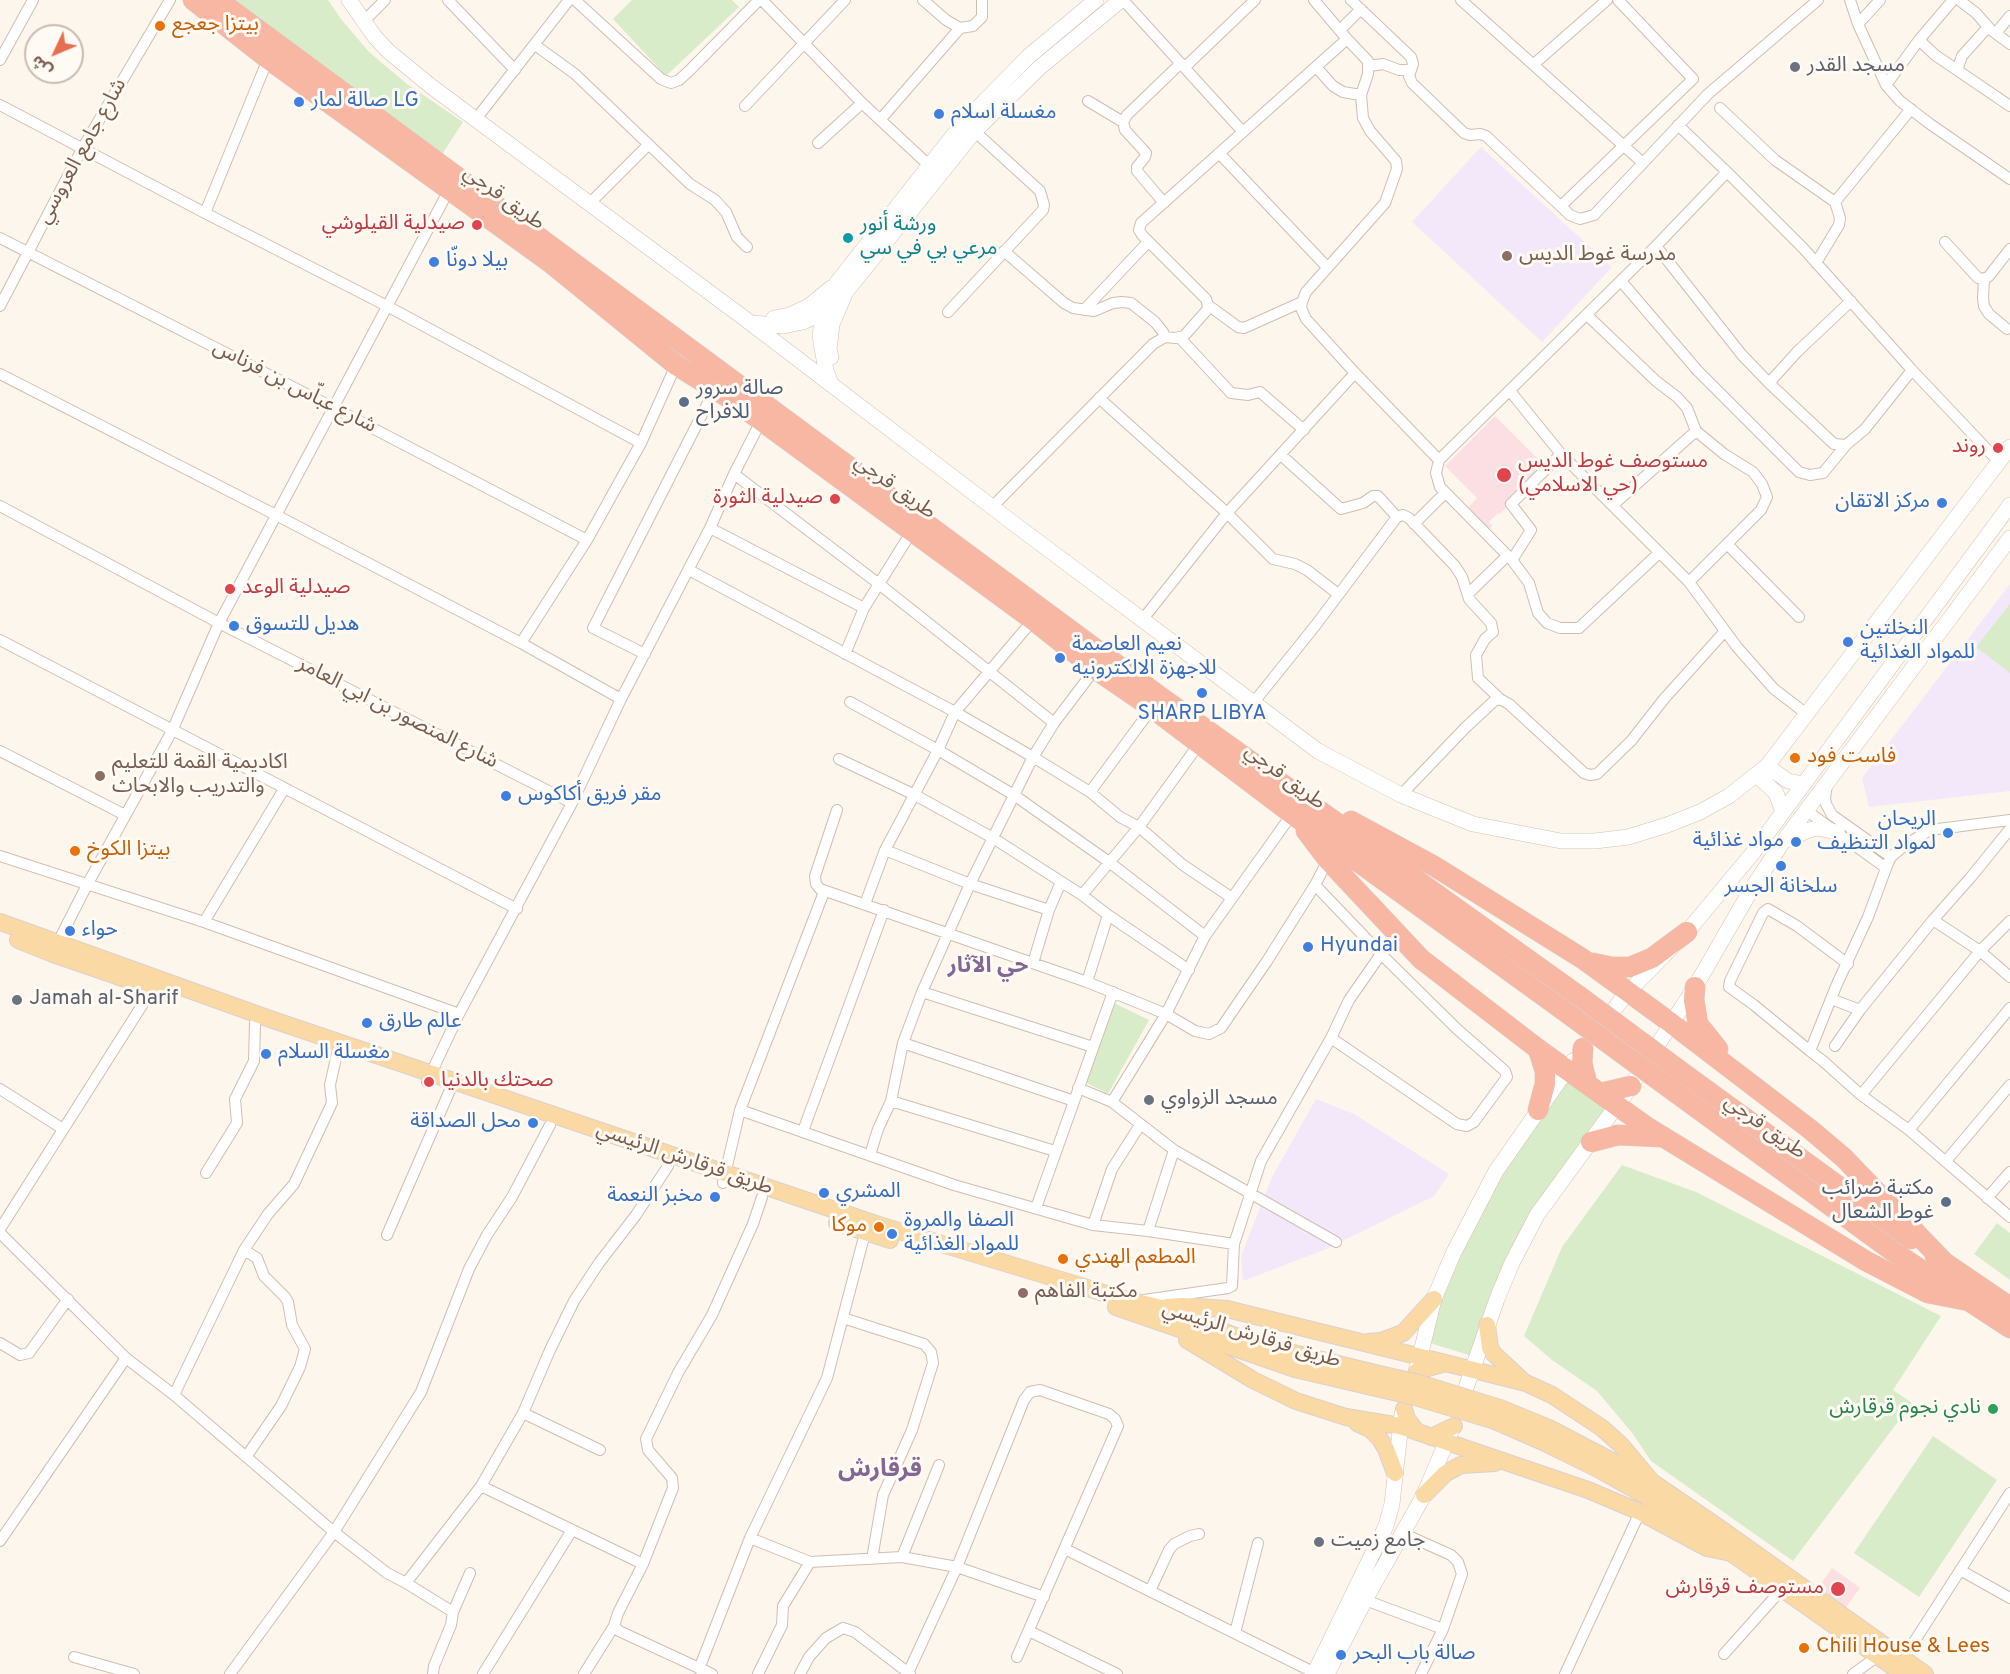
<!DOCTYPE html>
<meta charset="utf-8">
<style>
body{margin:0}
#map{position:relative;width:2010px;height:1674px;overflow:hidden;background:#fdf6ec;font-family:Overpass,"Noto Sans Arabic",sans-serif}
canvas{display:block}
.north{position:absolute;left:24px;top:24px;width:60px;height:60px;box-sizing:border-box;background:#fffaf3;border:2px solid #cabbb1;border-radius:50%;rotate:226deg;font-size:16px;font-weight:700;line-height:24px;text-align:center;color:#7a5c4d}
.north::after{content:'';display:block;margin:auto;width:21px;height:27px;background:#e76f51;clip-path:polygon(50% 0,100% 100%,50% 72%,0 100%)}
</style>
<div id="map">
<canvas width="2010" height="1674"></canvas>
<div class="north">ش</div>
</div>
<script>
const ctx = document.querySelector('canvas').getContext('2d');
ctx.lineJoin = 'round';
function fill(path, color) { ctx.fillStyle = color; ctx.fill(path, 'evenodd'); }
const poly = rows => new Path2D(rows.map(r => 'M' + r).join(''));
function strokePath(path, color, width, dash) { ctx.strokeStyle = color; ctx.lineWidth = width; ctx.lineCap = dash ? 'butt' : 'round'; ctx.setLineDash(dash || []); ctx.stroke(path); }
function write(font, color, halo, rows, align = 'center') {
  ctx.font = font + ' Overpass,"Noto Sans Arabic",sans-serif'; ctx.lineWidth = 6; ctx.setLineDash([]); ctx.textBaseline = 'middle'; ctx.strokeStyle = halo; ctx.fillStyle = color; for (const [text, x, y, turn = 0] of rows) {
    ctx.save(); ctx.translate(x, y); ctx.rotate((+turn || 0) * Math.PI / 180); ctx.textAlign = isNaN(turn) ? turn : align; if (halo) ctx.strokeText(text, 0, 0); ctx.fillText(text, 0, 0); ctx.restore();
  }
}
fill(poly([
 [1481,147,1612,267,1542,342,1412,222],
 [2010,584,2010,791,1869,807,1862,778],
 [1316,1099,1354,1114,1449,1174,1434,1196,1324,1250,1243,1281,1241,1256,1272,1177]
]), '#f3e8fa');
fill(poly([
 [1495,416,1546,467,1500,514,1498,513,1489,522,1492,526,1486,532,1465,511,1477,498,1445,466],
 [1832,1568,1860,1588,1844,1610,1816,1591]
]), '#fbdfe3');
fill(poly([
 [230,0,328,0,341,19,369,52,407,84,463,122,441,156],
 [632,0,732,0,739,7,666,76,613,19],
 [2010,604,2010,673,1976,647],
 [1112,1002,1149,1020,1108,1094,1085,1082],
 [1567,1079,1607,1107,1527,1222,1472,1356,1427,1342,1440,1297,1484,1199],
 [1622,1165,1696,1192,1941,1316,1893,1390,1912,1403,1793,1561,1651,1461,1633,1434,1597,1391,1552,1360,1524,1336,1562,1247],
 [1997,1223,2010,1233,2010,1280,1974,1254],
 [1933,1436,1997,1480,1919,1597,1854,1553]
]), '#d8ecc9');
const street = poly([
 [448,0,515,70],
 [575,0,661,79,671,83,679,80,689,71,759,0],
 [762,0,862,103,933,169],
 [923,0,946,20,960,28,973,26,982,17,982,0],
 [1123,0,1243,132],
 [1314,0,1347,39,1368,61,1368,74,1361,95,1363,118,1370,131,1396,161,1397,169,1385,203,1306,292,1302,302,1301,308,1306,319,1355,373,1439,460],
 [1351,0,1411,57,1413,64,1409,76,1412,83,1464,133,1470,135,1480,134,1486,136,1570,215,1580,219,1594,215,1708,94,1818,0],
 [1461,0,1643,163],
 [1850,0,1858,24],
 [1880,0,1858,24,1886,85,1900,101,1930,124,2010,179],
 [1953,0,1919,40,1935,55,2010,106],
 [1959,0,1976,13,1991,30,2010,44],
 [363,22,385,0],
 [1340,30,1361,9],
 [1996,33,2010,16],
 [535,45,575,74,690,184,715,200,726,212,737,237,747,247],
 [0,60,33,0],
 [1534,64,1607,0],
 [1369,66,1383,64,1399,70,1410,70],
 [1185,67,1255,0],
 [1316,67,1333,86,1343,92,1361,95],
 [1957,70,1962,56,1988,27],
 [1886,85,1919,40],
 [1088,101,1123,122],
 [0,105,205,213,387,306,641,443],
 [745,106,845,0],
 [1720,108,1775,160,1835,202],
 [476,119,569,0],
 [880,120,960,28],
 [1678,125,1727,172],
 [818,143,862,103],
 [1219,153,1327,267],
 [590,203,648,145],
 [1164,203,1137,171,1137,167,1145,157,1146,153,1125,130,1123,122,1127,115,1181,63],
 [1561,206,1693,79,1618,0],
 [205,213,268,59],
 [0,238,334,408,587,540],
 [1945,242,1978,278,1984,279,1989,276,2010,249],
 [1656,246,1742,355,1769,383,1797,352,1851,301],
 [1004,251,1064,303,1073,308,1094,311,1113,303,1122,302,1131,303,1155,322,1163,332,1165,337],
 [1816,263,1839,225,1840,218,1835,202,1911,109],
 [1984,279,1983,298,1984,306,1989,314,2007,329],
 [1621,281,1697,370,1799,472,1810,475,1823,473,1846,445],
 [1208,305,1238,327,1244,328,1302,302],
 [0,306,82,149,170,0],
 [1084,310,1148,242],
 [948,312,1043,210,1044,205,1040,191,971,128],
 [1587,315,1656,381,1677,397,1687,408,1696,431,1724,454,1753,472,1762,484,1767,497,1761,510,1689,582],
 [1180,338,1231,393,1248,395,1260,392,1304,430],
 [0,374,276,515,521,643,621,699],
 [1769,383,1834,444,1846,445,1865,429,1912,370],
 [1510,391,1561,454,1689,582,1737,647,1774,689,1808,715],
 [1099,398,1227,513,1143,619],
 [1561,454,1511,504,1531,530,1512,560,1440,487,1436,473,1439,460,1656,246,1727,172,1803,248,1912,370,1999,462],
 [1281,455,1341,509,1363,503,1373,496,1378,496,1397,517],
 [734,474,879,584,1054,723],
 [1613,505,1696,431],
 [0,506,219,623,572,803],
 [992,507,1153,344,1165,337,1175,338,1184,336,1207,310,1208,305,1206,299,1142,235,1139,230,1141,223,1347,39],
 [1414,524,1445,493],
 [710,528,864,608],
 [1727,544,1799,617],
 [1512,560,1529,583,1538,613,1547,623,1560,628,1579,628,1659,553],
 [689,570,955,712,1033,757,1090,792,1120,817,1139,827,1183,865,1232,898],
 [1338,594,1307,570,1295,564,1273,559,1227,513,1355,373],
 [1468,594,1507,556],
 [0,640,517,909],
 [521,643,587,540,641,443,676,365],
 [645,654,593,628,715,389],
 [845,654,864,608,912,531],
 [850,702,938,750,1014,795,1109,862,1205,936],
 [1254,702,1315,626,1397,517,1403,515,1409,518,1455,566,1462,577,1469,599,1491,623,1493,632,1485,639,1476,655,1478,678,1500,699],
 [0,751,125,815],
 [839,759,915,795,993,838,1082,895,1108,915,1189,970],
 [1827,785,1825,798,1826,804,1832,815,1891,857],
 [1090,792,1152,708],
 [1401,795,1465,728,1494,701,1500,699,1509,704,1584,773,1590,775,1597,774,1631,741,1664,699,1725,631],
 [837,810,815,876,816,884,820,889,1087,982,1166,1014,1195,1031,1209,1034,1221,1028,1267,961,1315,885,1328,860],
 [1807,811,1886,868],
 [885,850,970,884,1049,910],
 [0,856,204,922,459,1014],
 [1315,885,1381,954,1457,1029,1505,1071,1507,1077,1474,1122,1467,1126,1457,1124,1331,1038],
 [1082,895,1139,827,1199,744],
 [865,904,885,850,938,750,955,712,1033,620],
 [1933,920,1980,951,2010,977],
 [2010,921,1980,951,1861,1095,1909,1130,2010,1217],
 [204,922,284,789],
 [55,948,87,885,172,731,219,623,450,188],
 [1033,963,1049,910,1061,882],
 [1087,982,1108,915],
 [922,992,1093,1047],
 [1831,999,1860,1010],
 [903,1043,1074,1101],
 [1835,1046,1860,1010,1933,920,1971,877,2010,829],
 [1810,1051,1754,1005,1729,987,1730,981,1763,913,1768,909,1797,926,1848,964],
 [427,1082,459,1014,572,803,621,699,710,528,734,474,761,421],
 [1078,1088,1112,1102,1174,1150,1336,1242],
 [0,1089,63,1129],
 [1861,1095,1823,1061,1810,1051,1837,984,1868,917,1888,863,1891,857,1905,845,1930,830,2010,820],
 [891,1101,1055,1151],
 [1112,1102,1166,1014,1205,936,1292,814],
 [740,1110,954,1185,1093,1225,1148,1231,1234,1244],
 [1909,1130,2010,1008],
 [803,1131,884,910],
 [870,1155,878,1129,891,1101,903,1043,922,992,970,884,1033,757,1054,723,1095,669],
 [1946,1161,2010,1085],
 [206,1173,237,1123,235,1099,254,1061,255,1023],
 [723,1183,740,1110,824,892],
 [1987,1198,2010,1172],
 [1036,1208,1113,992],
 [1093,1225,1112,1169,1140,1125],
 [0,1229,153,988],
 [1148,1231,1174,1150],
 [0,1233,126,1358,174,1395,334,1532,387,1573,406,1583,481,1486,523,1413,550,1350,574,1301,599,1263,636,1215,668,1166],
 [387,1235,450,1090],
 [244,1250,257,1258,264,1276,285,1297,288,1302,292,1325,305,1349,300,1367,281,1406,246,1457],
 [1144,1300,1228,1288,1232,1286,1234,1244,1261,1161,1331,1038,1349,1000,1381,954],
 [843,1318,924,1344,931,1352,933,1363,912,1430,883,1495,872,1559],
 [0,1343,20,1355,29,1353,68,1299],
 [174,1395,244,1250,268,1214,294,1184,332,1103,330,1085,338,1049],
 [523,1413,600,1450],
 [481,1486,643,1564],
 [1402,1533,1451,1555,1458,1562,1462,1574,1443,1629,1421,1674],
 [750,1538,810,1562,902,1557,957,1567,1044,1597],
 [0,1541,126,1358],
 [1065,1549,1315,1673],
 [902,1557,939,1465],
 [1960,1570,2010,1598],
 [406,1583,453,1612],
 [1150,1591,1169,1550,1174,1544,1190,1536,1199,1534],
 [1365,1600,1443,1629],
 [614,1626,619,1631,712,1674],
 [1029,1631,1117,1674],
 [1235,1633,1258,1543],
 [1724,1654,1782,1589],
 [74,1657,134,1674],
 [1903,1659,2010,1493],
 [699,1669,750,1538,827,1378,865,1233],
 [908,1673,957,1567,1024,1400,1030,1392,1040,1390,1109,1414,1115,1419,1118,1426,1017,1657],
 [230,1674,334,1532,421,1392,469,1269,487,1235,512,1197,550,1125],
 [433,1674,434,1666,451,1625,453,1612,470,1573],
 [483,1674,572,1530],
 [584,1674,614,1626,618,1613,643,1564,673,1488,672,1478,648,1450,646,1439,678,1373,712,1315,753,1224,762,1197],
 [758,1674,782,1625,783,1606,810,1562],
 [800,1674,809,1657,826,1638,843,1628,855,1632,910,1674],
 [1565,1674,1640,1512],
 [1853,1674,1878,1656]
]);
const secondary = poly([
 [349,0,375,37,388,51,432,87,744,318,1017,526,1318,751,1401,795,1473,824,1561,841,1595,841,1628,837,1667,825,1700,812,1729,796,1767,766,2010,447],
 [774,318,790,315,809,306,831,288],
 [753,323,783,326,803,322,823,312,845,293,974,132,1039,68,1121,0],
 [831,357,829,350,832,324,844,296],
 [831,384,826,371,820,336,823,312,836,284,964,122,1029,56,1096,0],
 [1767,766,1788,781,1803,784],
 [1757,775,1776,793,1783,812],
 [1787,840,1809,830,1818,828,1837,832],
 [1601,1026,1627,993,1687,932,1752,854,2010,505],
 [1417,1369,1434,1299,1453,1254,1496,1171,1573,1061],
 [1459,1408,1497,1299,1512,1263,1537,1215,1631,1086,1695,987,1751,890,1782,843,2010,538],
 [1314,1674,1386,1526,1392,1504,1402,1414],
 [1327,1674,1365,1600,1424,1495,1451,1431]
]);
const primary = poly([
 [0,922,270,1019,876,1224,1117,1297,1161,1308,1235,1336,1289,1352,1375,1373],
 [18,940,53,954,166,993],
 [837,1223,890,1240],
 [1116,1307,1295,1369,1372,1387],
 [1167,1307,1182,1306,1227,1309,1526,1383,1552,1395,1602,1428,1621,1445,1652,1482],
 [1487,1325,1490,1348,1494,1354,1523,1381],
 [1187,1340,1253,1380,1296,1401,1346,1417,1400,1426,1588,1490,1640,1512,1707,1548,1731,1553],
 [1368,1342,1381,1341,1403,1333,1434,1299],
 [1417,1371,1442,1364],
 [1500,1408,1549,1428,1652,1482,1718,1527,1925,1674],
 [1404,1409,1407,1419,1417,1432],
 [1495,1421,1543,1442,1596,1468,1646,1496,1731,1553,1903,1674],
 [1357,1423,1370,1429,1380,1439,1386,1449,1395,1473],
 [1431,1437,1454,1426],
 [1424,1495,1446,1473,1461,1465,1495,1463]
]);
const highway = poly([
 [193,0,268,59,552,264,676,365,737,403,1033,620,1095,669,1152,708,1292,814,1567,1013],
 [218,0,1162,698,1579,996],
 [1351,821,1434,866,1583,959,1671,1023,1811,1130,1844,1158,1945,1263],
 [1306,831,1328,860,1421,959,1538,1049,1647,1127,1866,1261,1928,1293,1969,1301],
 [1593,963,1612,967,1630,967,1652,958,1687,932],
 [1695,987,1694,1000,1698,1024,1718,1049],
 [1583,1048,1582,1063,1587,1083],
 [1538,1049,1545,1071,1545,1084,1538,1110],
 [1679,1070,1911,1239],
 [1668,1087,1891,1250,2010,1328],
 [1601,1093,1631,1086],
 [1591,1142,1618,1135,1660,1137],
 [1935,1256,2010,1307]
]);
strokePath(street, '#d1beb0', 12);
strokePath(secondary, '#d6c0b0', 16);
strokePath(primary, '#dad1cd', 18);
strokePath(highway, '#dad1cd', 21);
strokePath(street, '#fff', 10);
strokePath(secondary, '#fff', 15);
strokePath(primary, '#fbd9a5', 16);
strokePath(highway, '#f7b7a3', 20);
const primaryBridge = poly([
 [1375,1373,1419,1383,1500,1408],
 [1372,1387,1415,1397,1495,1421]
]);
const highwayBridge = poly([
 [1579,996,1679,1070],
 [1567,1013,1668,1087]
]);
strokePath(primaryBridge, '#dad1cd', 18, []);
strokePath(highwayBridge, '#dad1cd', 21, []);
strokePath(primaryBridge, '#fbd9a5', 16);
strokePath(highwayBridge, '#f7b7a3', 20);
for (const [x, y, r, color] of [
 [160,26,6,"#e8710a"],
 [1795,67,6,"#6b7280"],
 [299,102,6,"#3f7fe0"],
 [939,114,6,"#3f7fe0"],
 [477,225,6,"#e0444e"],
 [848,238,6,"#0f9aa8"],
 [1507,256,6,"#8d6e63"],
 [434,262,6,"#3f7fe0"],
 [684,402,6,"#5c6f8a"],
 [1998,448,6,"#e0444e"],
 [1504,475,8,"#e0444e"],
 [835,499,6,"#e0444e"],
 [1942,503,6,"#3f7fe0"],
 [230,589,6,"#e0444e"],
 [234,626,6,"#3f7fe0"],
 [1848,642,6,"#3f7fe0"],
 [1060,658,6,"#3f7fe0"],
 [1202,693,6,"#3f7fe0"],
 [1795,758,6,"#e8710a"],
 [100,776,6,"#8d6e63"],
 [506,796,6,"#3f7fe0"],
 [1948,833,6,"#3f7fe0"],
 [1796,842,6,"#3f7fe0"],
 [75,851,6,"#e8710a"],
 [1781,866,6,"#3f7fe0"],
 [70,931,6,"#3f7fe0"],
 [1308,947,6,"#3f7fe0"],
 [17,1000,6,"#6b7280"],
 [367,1023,6,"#3f7fe0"],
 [266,1054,6,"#3f7fe0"],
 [429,1082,6,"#e0444e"],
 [1149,1100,6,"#6b7280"],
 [533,1123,6,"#3f7fe0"],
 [824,1193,6,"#3f7fe0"],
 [715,1197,6,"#3f7fe0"],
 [1946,1202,6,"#5c6f8a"],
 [879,1227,6,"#e8710a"],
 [892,1234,6,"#3f7fe0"],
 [1063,1259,6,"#e8710a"],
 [1023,1293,6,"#8d6e63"],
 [1993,1409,6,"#2e9e5b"],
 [1319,1542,6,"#6b7280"],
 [1838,1589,8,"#e0444e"],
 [1804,1648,6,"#e8710a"],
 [1341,1655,6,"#3f7fe0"]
]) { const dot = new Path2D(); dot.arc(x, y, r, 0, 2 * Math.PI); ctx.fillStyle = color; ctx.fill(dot); strokePath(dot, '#fffaf3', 2); }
write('21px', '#c56008', '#fffaf3', [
 ["بيتزا جعجع",172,26],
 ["فاست فود",1807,758],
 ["بيتزا الكوخ",87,851],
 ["موكا",867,1227,"right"],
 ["المطعم الهندي",1075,1259],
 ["Chili House & Lees",1816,1648]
], 'left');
write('21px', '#5b616d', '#fffaf3', [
 ["مسجد القدر",1807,67],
 ["Jamah al-Sharif",29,1000],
 ["مسجد الزواوي",1161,1100],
 ["جامع زميت",1331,1542]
], 'left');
write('21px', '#366cbe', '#fffaf3', [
 ["صالة لمار LG",311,102],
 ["مغسلة اسلام",951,114],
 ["بيلا دونّا",446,262],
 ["مركز الاتقان",1930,503,"right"],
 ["هديل للتسوق",246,626],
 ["النخلتين",1860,630],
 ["للمواد الغذائية",1860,654],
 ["نعيم العاصمة",1072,646],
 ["للاجهزة الالكترونيه",1072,670],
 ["SHARP LIBYA",1202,715,"center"],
 ["مقر فريق أكاكوس",518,796],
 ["الريحان",1936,821,"right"],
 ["لمواد التنظيف",1936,845,"right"],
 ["مواد غذائية",1784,842,"right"],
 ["سلخانة الجسر",1781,888,"center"],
 ["حواء",82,931],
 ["Hyundai",1320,947],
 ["عالم طارق",379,1023],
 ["مغسلة السلام",278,1054],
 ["محل الصداقة",521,1123,"right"],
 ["المشري",836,1193],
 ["مخبز النعمة",703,1197,"right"],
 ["الصفا والمروة",904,1222],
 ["للمواد الغذائية",904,1246],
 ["صالة باب البحر",1353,1655]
], 'left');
write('21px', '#7a5c4d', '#fffaf3', [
 ["شارع جامع العروسي",83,152,-61],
 ["طريق قرجي",503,199,36],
 ["شارع عباّس بن فرناس",294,388,27],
 ["طريق قرجي",894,488,36],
 ["شارع المنصور بن ابي العامر",397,714,27],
 ["طريق قرجي",1284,778,37],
 ["طريق قرجي",1764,1128,36],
 ["طريق قرقارش الرئيسي",684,1160,19],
 ["طريق قرقارش الرئيسي",1251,1336,17]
]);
write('21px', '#be3a42', '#fffaf3', [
 ["صيدلية القيلوشي",465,225],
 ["روند",1986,448],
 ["مستوصف غوط الديس",1518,463,"left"],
 ["(حي الاسلامي)",1518,487,"left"],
 ["صيدلية الثورة",823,499],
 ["صيدلية الوعد",242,589,"left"],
 ["صحتك بالدنيا",441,1082,"left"],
 ["مستوصف قرقارش",1824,1589]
], 'right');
write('21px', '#0d838f', '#fffaf3', [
 ["ورشة أنور",860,226],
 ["مرعي بي في سي",860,250]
], 'left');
write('21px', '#785e54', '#fffaf3', [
 ["مدرسة غوط الديس",1519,256],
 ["اكاديمية القمة للتعليم",112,764],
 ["والتدريب والابحاث",112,788],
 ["مكتبة الفاهم",1035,1293]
], 'left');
write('21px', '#4e5e75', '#fffaf3', [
 ["صالة سرور",696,390],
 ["للافراح",696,414],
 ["مكتبة ضرائب",1934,1190,"right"],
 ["غوط الشعال",1934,1214,"right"]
], 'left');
write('21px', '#27864d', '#fffaf3', [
 ["نادي نجوم قرقارش",1981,1409]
], 'right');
write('bold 22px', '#846695', '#fffaf3', [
 ["حي الآثار",988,968]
]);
write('bold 24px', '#846695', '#fffaf3', [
 ["قرقارش",880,1471]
]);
</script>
